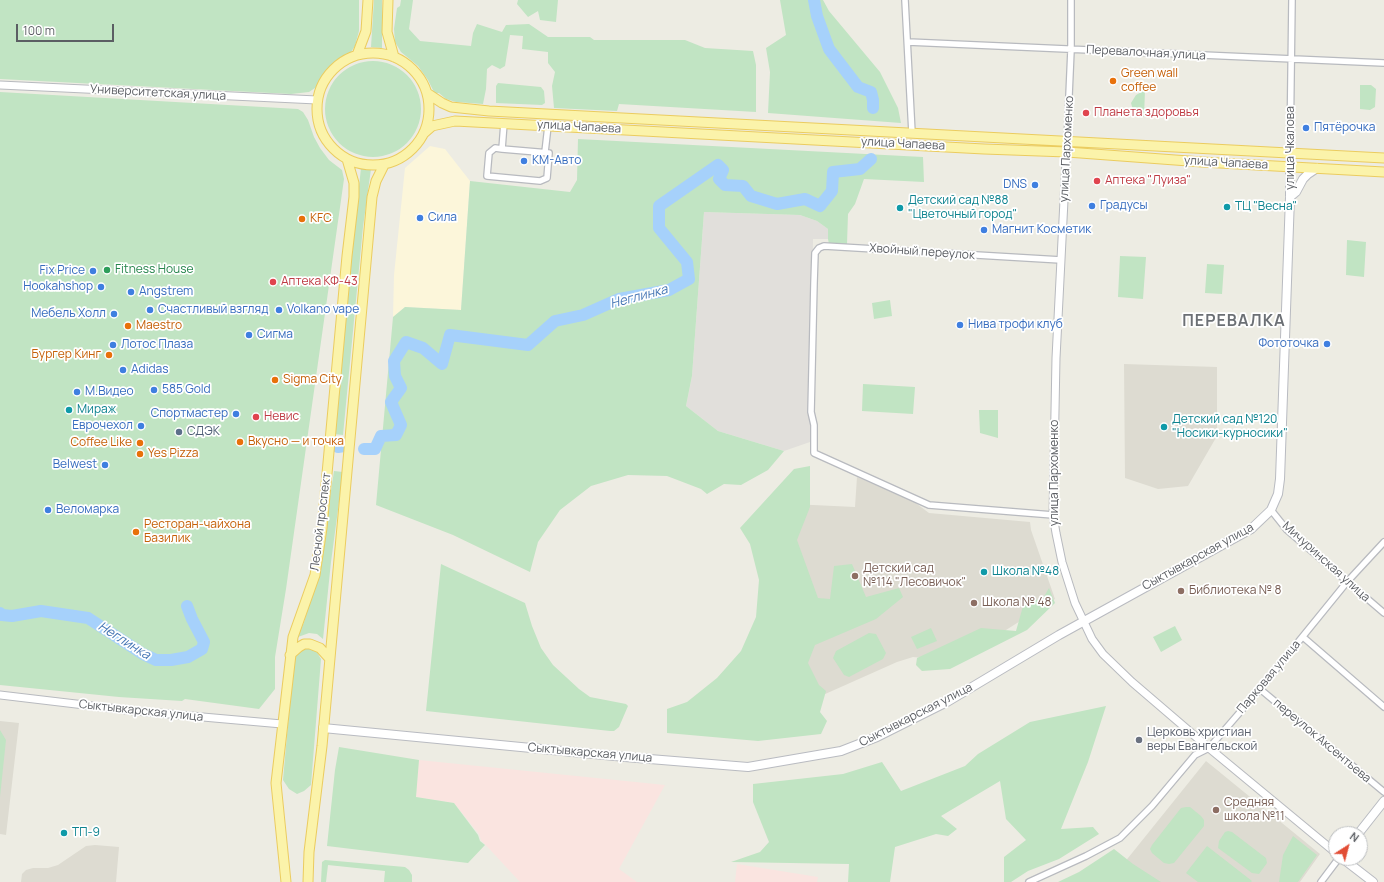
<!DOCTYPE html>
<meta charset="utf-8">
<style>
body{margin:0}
#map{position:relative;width:1384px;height:882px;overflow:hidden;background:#edece3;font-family:Manrope,sans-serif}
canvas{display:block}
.north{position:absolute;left:1328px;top:826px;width:40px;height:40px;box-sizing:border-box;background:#fff;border:1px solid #bdbfc1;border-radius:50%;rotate:36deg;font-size:11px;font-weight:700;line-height:16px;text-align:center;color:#5b5e63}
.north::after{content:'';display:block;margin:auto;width:14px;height:18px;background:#e24d35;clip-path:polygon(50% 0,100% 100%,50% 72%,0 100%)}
.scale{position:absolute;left:16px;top:24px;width:98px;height:18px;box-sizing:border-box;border:2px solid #5b5e63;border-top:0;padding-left:5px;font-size:12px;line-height:14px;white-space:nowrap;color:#5b5e63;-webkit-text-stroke:3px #fff;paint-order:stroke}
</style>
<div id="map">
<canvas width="1384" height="882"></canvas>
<div class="north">N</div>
<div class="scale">100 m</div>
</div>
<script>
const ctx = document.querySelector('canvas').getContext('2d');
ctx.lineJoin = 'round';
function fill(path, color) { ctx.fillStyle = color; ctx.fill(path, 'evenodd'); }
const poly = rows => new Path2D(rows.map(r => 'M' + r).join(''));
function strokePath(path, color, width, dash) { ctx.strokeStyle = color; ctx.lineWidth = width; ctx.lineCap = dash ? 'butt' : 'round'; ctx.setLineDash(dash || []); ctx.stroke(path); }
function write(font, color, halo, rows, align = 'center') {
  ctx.font = font + ' Manrope,sans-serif'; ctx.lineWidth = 3.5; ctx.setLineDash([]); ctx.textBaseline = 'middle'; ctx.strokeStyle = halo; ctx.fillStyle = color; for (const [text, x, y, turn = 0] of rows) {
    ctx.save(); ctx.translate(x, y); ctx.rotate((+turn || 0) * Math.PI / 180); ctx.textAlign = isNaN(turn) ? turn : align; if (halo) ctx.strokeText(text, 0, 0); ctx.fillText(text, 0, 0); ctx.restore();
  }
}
fill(poly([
 [430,146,445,149,470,181,461,310,405,307,393,317,394,275,405,168]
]), '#fcf6da');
fill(poly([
 [704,212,800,215,817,221,828,229,828,239,813,239,810,442,784,451,718,431,686,406,692,376]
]), '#e1dfdb');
fill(poly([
 [1124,364,1217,367,1217,436,1188,486,1158,489,1125,478],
 [857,477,913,501,929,513,1030,522,1031,530,1055,599,957,661,913,657,897,662,814,699,800,660,792,504,855,507],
 [0,721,19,723,6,835,0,834],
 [1206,761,1320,854,1300,882,1154,882,1124,863],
 [95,845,119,847,116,882,21,882,22,874,26,870,33,868,48,868,58,865,86,846]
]), '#dddbd1');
fill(poly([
 [419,760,665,785,619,869,637,882,520,882,481,840,479,834,454,803,416,797],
 [737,864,818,877,817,882,735,882]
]), '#fae4e0');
fill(poly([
 [0,0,359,0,359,31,355,46,351,52,337,60,323,74,318,86,309,92,291,94,0,79],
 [374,0,382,0,382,48,371,47],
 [401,0,413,0,409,29,420,41,471,46,473,33,477,24,502,32,506,25,529,24,548,37,590,37,594,40,685,40,705,48,753,51,756,65,756,112,619,104,617,111,554,108,552,86,555,72,548,63,548,52,522,49,523,36,510,35,505,66,500,69,492,65,487,69,486,89,483,104,456,102,446,99,439,93,435,94,428,80,418,66,401,52,395,42,394,29,397,8,400,6],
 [518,0,558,0,556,22,540,20,538,11,528,17,517,4],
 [780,0,823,0,829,11,880,72,898,108,901,123,768,113,770,72,766,48,786,35],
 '325 109a48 48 0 1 1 96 0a48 48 0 1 1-96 0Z',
 [498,83,541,87,544,91,545,103,542,105,496,103,496,86],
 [1360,85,1371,85,1376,89,1375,107,1370,110,1360,109],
 [1145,90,1144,117,1138,117,1133,110,1131,103,1136,95],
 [0,92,298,109,303,112,308,120,314,137,320,148,329,160,342,170,344,179,286,589,275,657,275,689,259,709,185,699,182,701,119,697,0,685],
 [578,139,923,157,924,182,864,179,855,204,848,214,847,244,829,244,828,239,828,229,817,221,800,215,704,212,692,376,686,406,718,431,784,451,768,470,741,485,724,484,707,494,701,489,667,476,628,475,591,486,560,510,538,542,530,572,453,535,376,505,393,317,405,307,461,310,470,181,570,192,577,180],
 [361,168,371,169,363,227,343,435,333,434,347,297],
 [1347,240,1366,242,1364,277,1346,275],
 [1120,256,1146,257,1143,299,1118,297],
 [1207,264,1224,265,1222,294,1205,293],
 [890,300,892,316,874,319,872,303],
 [863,384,915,387,913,414,862,411],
 [979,410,998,410,998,438,980,433],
 [810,466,810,507,797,540,818,598,830,599,834,566,852,564,866,597,899,588,903,597,876,619,815,645,808,663,819,685,826,691,820,712,827,721,821,734,758,741,667,733,667,709,687,702,717,678,741,651,756,617,759,580,750,544,740,528,794,469],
 [334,471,343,472,331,562,323,639,317,634,309,633,298,637,304,622,318,574],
 [441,564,525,603,532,626,541,648,553,665,579,689,590,697,626,704,628,706,619,727,614,731,610,731,426,711],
 [1049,588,1055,603,1027,630,950,669,922,671,916,665,917,658,981,628,1016,631,1025,599,1042,600],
 [1175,626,1182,640,1161,652,1153,637],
 [931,628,937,641,917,649,911,637],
 [869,633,876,634,886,653,883,659,849,677,844,675,833,658,836,651],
 [301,647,315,649,321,659,311,785,304,791,297,794,289,789,283,780,294,656],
 [1106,706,1088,762,1061,829,1093,827,1099,834,1059,859,1028,871,1011,882,1004,882,1004,857,1026,840,1006,819,1000,781,941,816,957,829,948,836,936,834,895,847,890,882,848,882,849,864,731,862,760,852,769,842,753,802,753,784,843,774,882,762,901,791,965,766,978,754,1030,722],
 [0,730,6,740,0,797],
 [339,747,419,760,416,797,454,803,478,835,480,841,485,845,468,863,327,846,335,770],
 [1186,807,1190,807,1201,816,1204,820,1204,826,1174,863,1169,864,1164,863,1152,853,1150,849,1152,845,1181,808],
 [1228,831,1232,832,1266,858,1267,863,1259,874,1252,873,1218,848,1219,841,1225,832],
 [1293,836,1317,855,1298,882,1279,882,1283,855],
 [1207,846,1252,881,1251,882,1198,882,1186,873],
 [1114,849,1133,864,1161,882,1058,882,1079,872],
 [325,860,405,867,409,870,412,875,412,882,384,882,385,871,328,865,326,882,321,882,322,862]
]), '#c1e4c3');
strokePath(poly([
 [814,0,817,16,829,49,858,87,871,92,873,100,873,108],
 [338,447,344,446],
 [364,449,375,449,381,436,396,435,401,425,391,402,401,388,395,376,394,361,406,342,423,348,442,364,450,335,528,345,555,321,583,315,619,299,669,290,689,279,687,262,659,228,659,206,718,165,723,170,719,179,725,185,743,186,751,196,777,204,805,199,820,206,832,191,833,172,860,169,871,159],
 [0,613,2,615,12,616,41,611,88,618,143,654,156,660,171,660,188,657,202,649,204,642,192,619,187,606]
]), '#a6d1fb', 12);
const minor = poly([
 [905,0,912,133],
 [908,42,1384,63],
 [1067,141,1071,50,1071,0],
 [502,149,495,148,489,153,487,176,540,181,547,178,549,153,502,149,504,123],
 [545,152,548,126],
 [1290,153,1292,0],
 [1271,510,1287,530,1384,613],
 [1053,515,929,505,814,453,814,425,811,412,814,283,815,253,819,248,824,246,1061,260],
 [1303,637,1384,707],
 [1260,689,1384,792],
 [1029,882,1086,856,1120,838,1152,806,1195,755,1209,748,1260,689,1347,582,1384,542],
 [1321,882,1339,858]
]);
const tertiary = poly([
 [0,85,317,100],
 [1067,141,1056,358,1053,515,1056,533,1062,562,1075,603,1092,639,1103,654,1132,682,1209,748,1336,853],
 [0,695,135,711,282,724]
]);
const secondary = poly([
 [1290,197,1296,192,1303,179,1308,174,1317,168],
 [323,728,625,757,748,767,841,751,877,737,947,702,1059,635,1251,529,1271,510,1278,494,1280,479,1290,197,1290,153],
 [1358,834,1384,801],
 [1342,858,1373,882]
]);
const primary = poly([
 [388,0,387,32,394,57],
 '317 109a56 56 0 1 1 112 0a56 56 0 1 1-112 0Z',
 [357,55,366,31,368,0],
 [427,93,442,103,451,107,489,111,1384,158],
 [424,133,432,126,455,121,984,149,1067,152,1202,162,1384,172],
 [290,655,299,647,304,644,310,644,320,648,330,659],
 [286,882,276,783,293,637,315,575,322,528,347,256,354,197,354,183,347,159],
 [308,882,309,852,322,746,372,197,376,181,384,165]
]);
strokePath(minor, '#b8babf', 8);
strokePath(tertiary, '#b8babf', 9);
strokePath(secondary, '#b9bbc1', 10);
strokePath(primary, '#ebcc5f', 11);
strokePath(minor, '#fff', 5.5);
strokePath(tertiary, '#fff', 7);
strokePath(secondary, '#fff', 8);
strokePath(primary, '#fbf3aa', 9);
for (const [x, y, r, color] of [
 [1113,81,4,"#e8710a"],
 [1086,113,4,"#e0444e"],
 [1306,128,4,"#3f7fe0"],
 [524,161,4,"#3f7fe0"],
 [1097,181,4,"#e0444e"],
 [1035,185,4,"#3f7fe0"],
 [1092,206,4,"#3f7fe0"],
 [1227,207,4,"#0f9aa8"],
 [900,208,4,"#0f9aa8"],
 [420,218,4,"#3f7fe0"],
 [302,219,4,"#e8710a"],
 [984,230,4,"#3f7fe0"],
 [107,270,4,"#2e9e5b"],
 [93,271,4,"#3f7fe0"],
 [273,282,4,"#e0444e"],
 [101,287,4,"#3f7fe0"],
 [131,292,4,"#3f7fe0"],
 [150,310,4,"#3f7fe0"],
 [279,310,4,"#3f7fe0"],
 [114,314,4,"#3f7fe0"],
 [960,325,4,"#3f7fe0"],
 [128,326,4,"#e8710a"],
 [249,335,4,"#3f7fe0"],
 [1327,344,4,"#3f7fe0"],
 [113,345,4,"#3f7fe0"],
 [109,355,4,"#e8710a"],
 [123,370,4,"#3f7fe0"],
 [275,380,4,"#e8710a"],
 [154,390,4,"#3f7fe0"],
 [77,392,4,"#3f7fe0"],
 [69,410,4,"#0f9aa8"],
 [236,414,4,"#3f7fe0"],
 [256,417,4,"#e0444e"],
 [141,426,4,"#3f7fe0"],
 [1164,427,4,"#0f9aa8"],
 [179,432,4,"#5c6f8a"],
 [240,442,4,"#e8710a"],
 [140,443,4,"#e8710a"],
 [140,454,4,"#e8710a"],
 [105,465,4,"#3f7fe0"],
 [48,510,4,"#3f7fe0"],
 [136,532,4,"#e8710a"],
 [984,572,4,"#0f9aa8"],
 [855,576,4,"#8d6e63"],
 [1181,591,4,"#8d6e63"],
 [974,603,4,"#8d6e63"],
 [1139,740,4,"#6b7280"],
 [1216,810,4,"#8d6e63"],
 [64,833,4,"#0f9aa8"]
]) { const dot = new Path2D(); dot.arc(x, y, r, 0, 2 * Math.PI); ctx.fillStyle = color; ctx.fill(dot); strokePath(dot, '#fff', 1.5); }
write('12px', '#5b5e63', '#fff', [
 ["Перевалочная улица",1146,53,3],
 ["Университетская улица",158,93,3],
 ["улица Чапаева",579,127,3],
 ["улица Чапаева",903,144,3],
 ["улица Чкалова",1291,148,-90],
 ["улица Пархоменко",1067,149,-87],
 ["улица Чапаева",1226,163,3],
 ["Хвойный переулок",922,252,4],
 ["улица Пархоменко",1055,473,-90],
 ["Лесной проспект",321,522,-83],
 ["Сыктывкарская улица",1198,557,-29],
 ["Мичуринская улица",1326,562,42],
 ["Парковая улица",1269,677,-50],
 ["Сыктывкарская улица",141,711,6],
 ["Сыктывкарская улица",916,715,-27],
 ["переулок Аксентьева",1322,741,40],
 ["Сыктывкарская улица",590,753,5]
]);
write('12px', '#c56008', '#fff', [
 ["Green wall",1121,74],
 ["coffee",1121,88],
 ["KFC",310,219],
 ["Maestro",136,326],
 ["Бургер Кинг",101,355,"right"],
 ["Sigma City",283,380],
 ["Вкусно — и точка",248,442],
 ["Coffee Like",132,443,"right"],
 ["Yes Pizza",148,454],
 ["Ресторан-чайхона",144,525],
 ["Базилик",144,539]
], 'left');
write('12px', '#be3a42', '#fff', [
 ["Планета здоровья",1094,113],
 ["Аптека \"Луиза\"",1105,181],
 ["Аптека КФ-43",281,282],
 ["Невис",264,417]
], 'left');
write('12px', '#366cbe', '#fff', [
 ["Пятёрочка",1314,128],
 ["КМ-Авто",532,161],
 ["DNS",1027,185,"right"],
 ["Градусы",1100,206],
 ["Сила",428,218],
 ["Магнит Косметик",992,230],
 ["Fix Price",85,271,"right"],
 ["Hookahshop",93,287,"right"],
 ["Angstrem",139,292],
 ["Счастливый взгляд",158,310],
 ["Volkano vape",287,310],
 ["Мебель Холл",106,314,"right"],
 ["Нива трофи клуб",968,325],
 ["Сигма",257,335],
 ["Фототочка",1319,344,"right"],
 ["Лотос Плаза",121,345],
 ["Adidas",131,370],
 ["585 Gold",162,390],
 ["М.Видео",85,392],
 ["Спортмастер",228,414,"right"],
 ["Еврочехол",133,426,"right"],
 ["Belwest",97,465,"right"],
 ["Веломарка",56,510]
], 'left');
write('12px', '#0d838f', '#fff', [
 ["Детский сад №88",908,201],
 ["\"Цветочный город\"",908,215],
 ["ТЦ \"Весна\"",1235,207],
 ["Мираж",77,410],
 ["Детский сад №120",1172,420],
 ["\"Носики-курносики\"",1172,434],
 ["Школа №48",992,572],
 ["ТП-9",72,833]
], 'left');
write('12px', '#27864d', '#fff', [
 ["Fitness House",115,270]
], 'left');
write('12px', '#4e5e75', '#fff', [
 ["СДЭК",187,432]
], 'left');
write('12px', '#785e54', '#fff', [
 ["Детский сад",863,569],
 ["№114 \"Лесовичок\"",863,583],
 ["Библиотека № 8",1189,591],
 ["Школа № 48",982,603],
 ["Средняя",1224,803],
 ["школа №11",1224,817]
], 'left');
write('12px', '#5b616d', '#fff', [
 ["Церковь христиан",1147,733],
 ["веры Евангельской",1147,747]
], 'left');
write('italic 13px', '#4676b5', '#fff', [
 ["Неглинка",639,297,-15],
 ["Неглинка",124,641,32]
]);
ctx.letterSpacing = '1px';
write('bold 16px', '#6c7075', '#fff', [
 ["ПЕРЕВАЛКА",1234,322]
]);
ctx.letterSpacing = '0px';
</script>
